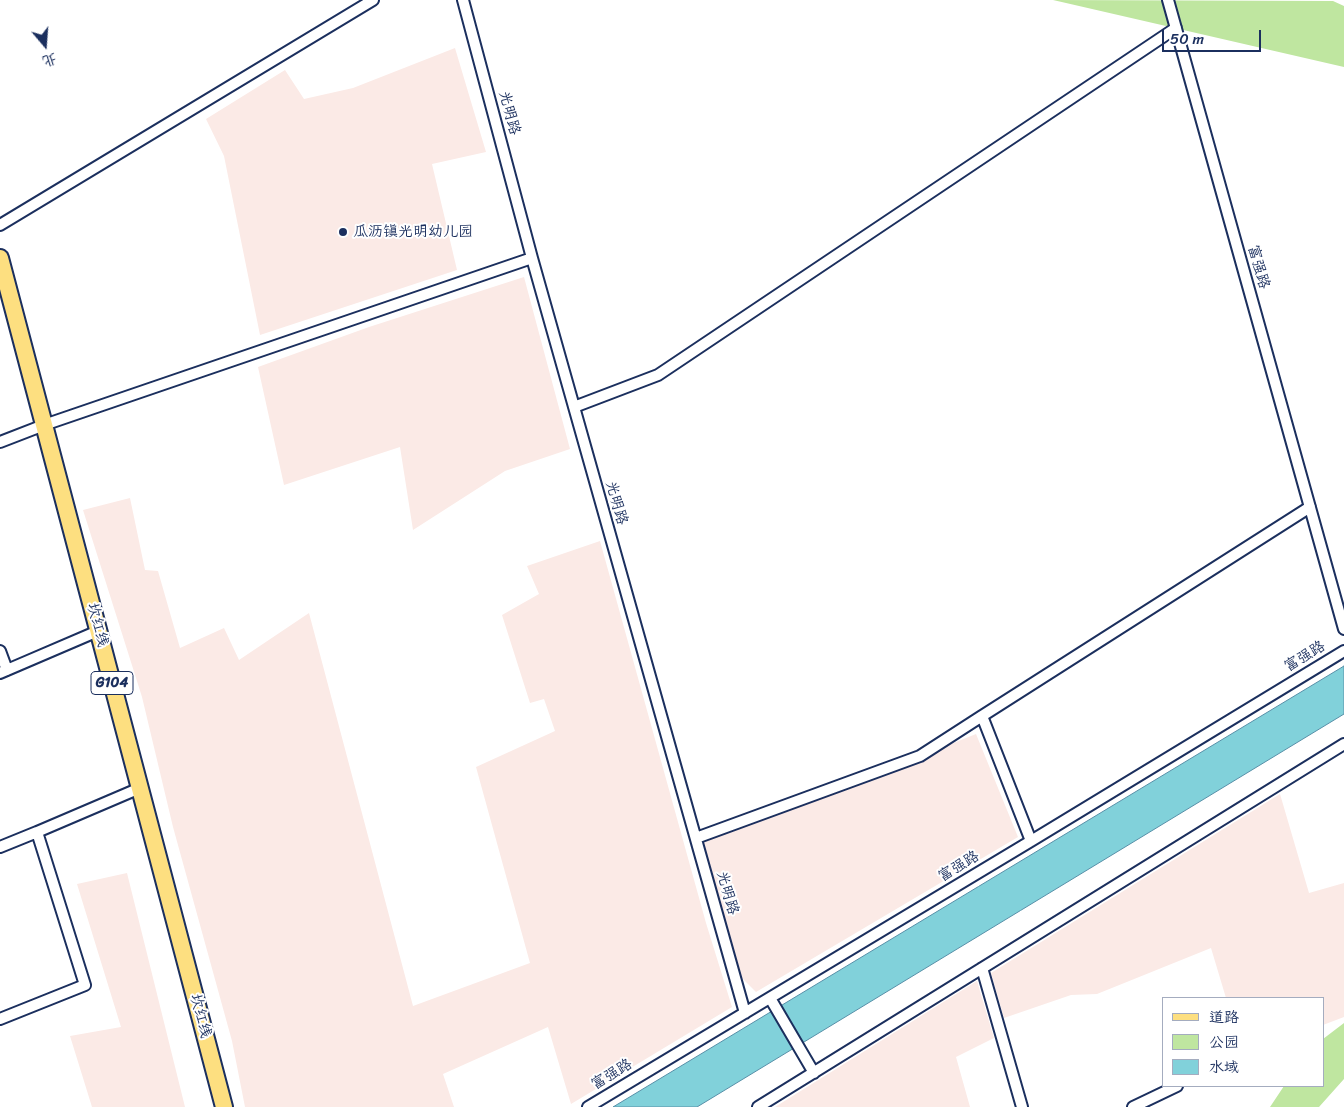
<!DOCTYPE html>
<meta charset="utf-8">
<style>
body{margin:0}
#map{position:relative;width:1344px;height:1107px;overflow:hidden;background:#fff;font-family:Sriracha,"LXGW WenKai TC",sans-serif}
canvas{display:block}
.legend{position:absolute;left:1162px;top:997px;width:162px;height:90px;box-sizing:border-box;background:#fff;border:1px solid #a4acbf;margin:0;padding:6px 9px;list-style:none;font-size:15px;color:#1b2f5e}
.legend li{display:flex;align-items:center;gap:10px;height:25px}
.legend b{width:25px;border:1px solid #a4acbf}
.north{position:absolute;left:20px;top:20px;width:50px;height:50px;-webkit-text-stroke:4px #fff;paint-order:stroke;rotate:162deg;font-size:14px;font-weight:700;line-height:20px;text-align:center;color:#1b2f5e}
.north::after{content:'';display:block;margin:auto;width:18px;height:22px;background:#1b2f5e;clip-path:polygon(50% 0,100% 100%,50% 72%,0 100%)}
.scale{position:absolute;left:1162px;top:30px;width:99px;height:22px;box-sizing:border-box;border:2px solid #1b2f5e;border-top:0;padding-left:6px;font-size:15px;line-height:18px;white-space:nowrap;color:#1b2f5e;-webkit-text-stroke:4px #fff;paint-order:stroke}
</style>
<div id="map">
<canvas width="1344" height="1107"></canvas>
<ul class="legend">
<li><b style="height:6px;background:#fddf80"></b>道路</li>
<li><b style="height:14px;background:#bfe6a0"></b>公园</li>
<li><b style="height:14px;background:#81d1da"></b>水域</li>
</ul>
<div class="north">北</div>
<div class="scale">50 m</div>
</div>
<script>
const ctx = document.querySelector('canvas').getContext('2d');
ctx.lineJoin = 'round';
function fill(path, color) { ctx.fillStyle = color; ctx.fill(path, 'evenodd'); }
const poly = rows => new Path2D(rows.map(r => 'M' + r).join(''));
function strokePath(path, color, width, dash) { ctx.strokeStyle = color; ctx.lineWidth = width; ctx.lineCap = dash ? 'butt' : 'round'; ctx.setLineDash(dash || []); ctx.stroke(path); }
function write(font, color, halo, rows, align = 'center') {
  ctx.font = font + ' Sriracha,"LXGW WenKai TC",sans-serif'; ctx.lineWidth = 4; ctx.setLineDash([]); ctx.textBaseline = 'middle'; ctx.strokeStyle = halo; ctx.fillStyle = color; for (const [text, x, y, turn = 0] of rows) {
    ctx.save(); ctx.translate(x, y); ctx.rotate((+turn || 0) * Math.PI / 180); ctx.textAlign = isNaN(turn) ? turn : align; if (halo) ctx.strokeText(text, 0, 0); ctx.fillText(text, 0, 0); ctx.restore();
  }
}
fill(poly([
 [455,48,486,152,432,164,457,270,260,335,224,156,206,119,285,70,304,99,353,88],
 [524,277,570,449,505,471,413,530,400,447,284,485,258,367,369,327],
 [130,498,145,570,158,571,180,648,224,628,239,660,309,613,413,1006,530,963,476,767,555,731,544,699,530,703,502,615,539,594,527,566,600,541,706,923,732,1007,571,1104,548,1027,443,1074,454,1107,245,1107,232,1041,173,827,142,697,83,510],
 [976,734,1018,837,756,992,732,968,696,838,788,809],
 [1280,794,1309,893,1344,883,1344,1017,1323,1025,1323,998,1226,998,1211,948,1097,994,1071,995,1004,1018,991,973],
 [127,873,185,1107,92,1107,70,1036,121,1027,77,884],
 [977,981,994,1038,956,1057,970,1107,775,1107]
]), '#fbeae6');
fill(poly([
 [1053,0,1333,1,1344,6,1344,67],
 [1344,1023,1344,1079,1319,1107,1270,1107,1284,1086,1323,1086,1323,1039]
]), '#bfe6a0');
const water = poly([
 [1344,666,1344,714,697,1107,613,1107,1344,666]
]);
fill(water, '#81d1da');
strokePath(water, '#5890a8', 1);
const minor = poly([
 [463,0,532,258,745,1013],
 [1168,0,1344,629],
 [0,225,373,0],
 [574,407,658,375,1176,28],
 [0,442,44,425,532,258],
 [0,651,7,670],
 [0,673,98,631],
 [696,838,920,756,982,716],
 [1031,841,982,716,1310,507],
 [0,847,37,832],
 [982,968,1022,1107],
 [770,998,814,1073],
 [0,1019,85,985,37,832,140,788],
 [588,1107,1031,841,1344,651],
 [758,1107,1344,744],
 [1133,1107,1177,1086]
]);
const primary = poly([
 [0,258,224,1107]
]);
strokePath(minor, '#1b2f5e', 14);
strokePath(primary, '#1b2f5e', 20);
strokePath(minor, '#fff', 10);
strokePath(primary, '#fddf80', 16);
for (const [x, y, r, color] of [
 [343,232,5,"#1b2f5e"]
]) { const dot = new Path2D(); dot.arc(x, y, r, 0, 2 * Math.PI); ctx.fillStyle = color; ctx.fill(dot); strokePath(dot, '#fff', 2); }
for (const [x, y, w] of [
 [112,683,42]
]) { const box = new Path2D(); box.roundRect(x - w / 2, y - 11.5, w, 23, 4); ctx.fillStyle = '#fff'; ctx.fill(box); strokePath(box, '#1b2f5e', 1); }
write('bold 14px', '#1b2f5e', null, [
 ["G104",112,683]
]);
write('15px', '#1b2f5e', '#fff', [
 ["光明路",509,113,75],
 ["富强路",1258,267,74],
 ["光明路",616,503,74],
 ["坎红线",97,625,75],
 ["富强路",1305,657,-31],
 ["富强路",959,867,-31],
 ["光明路",727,893,74],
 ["坎红线",200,1016,75],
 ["富强路",612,1075,-31]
]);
write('15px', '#1b2f5e', '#fff', [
 ["瓜沥镇光明幼儿园",353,232]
], 'left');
</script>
